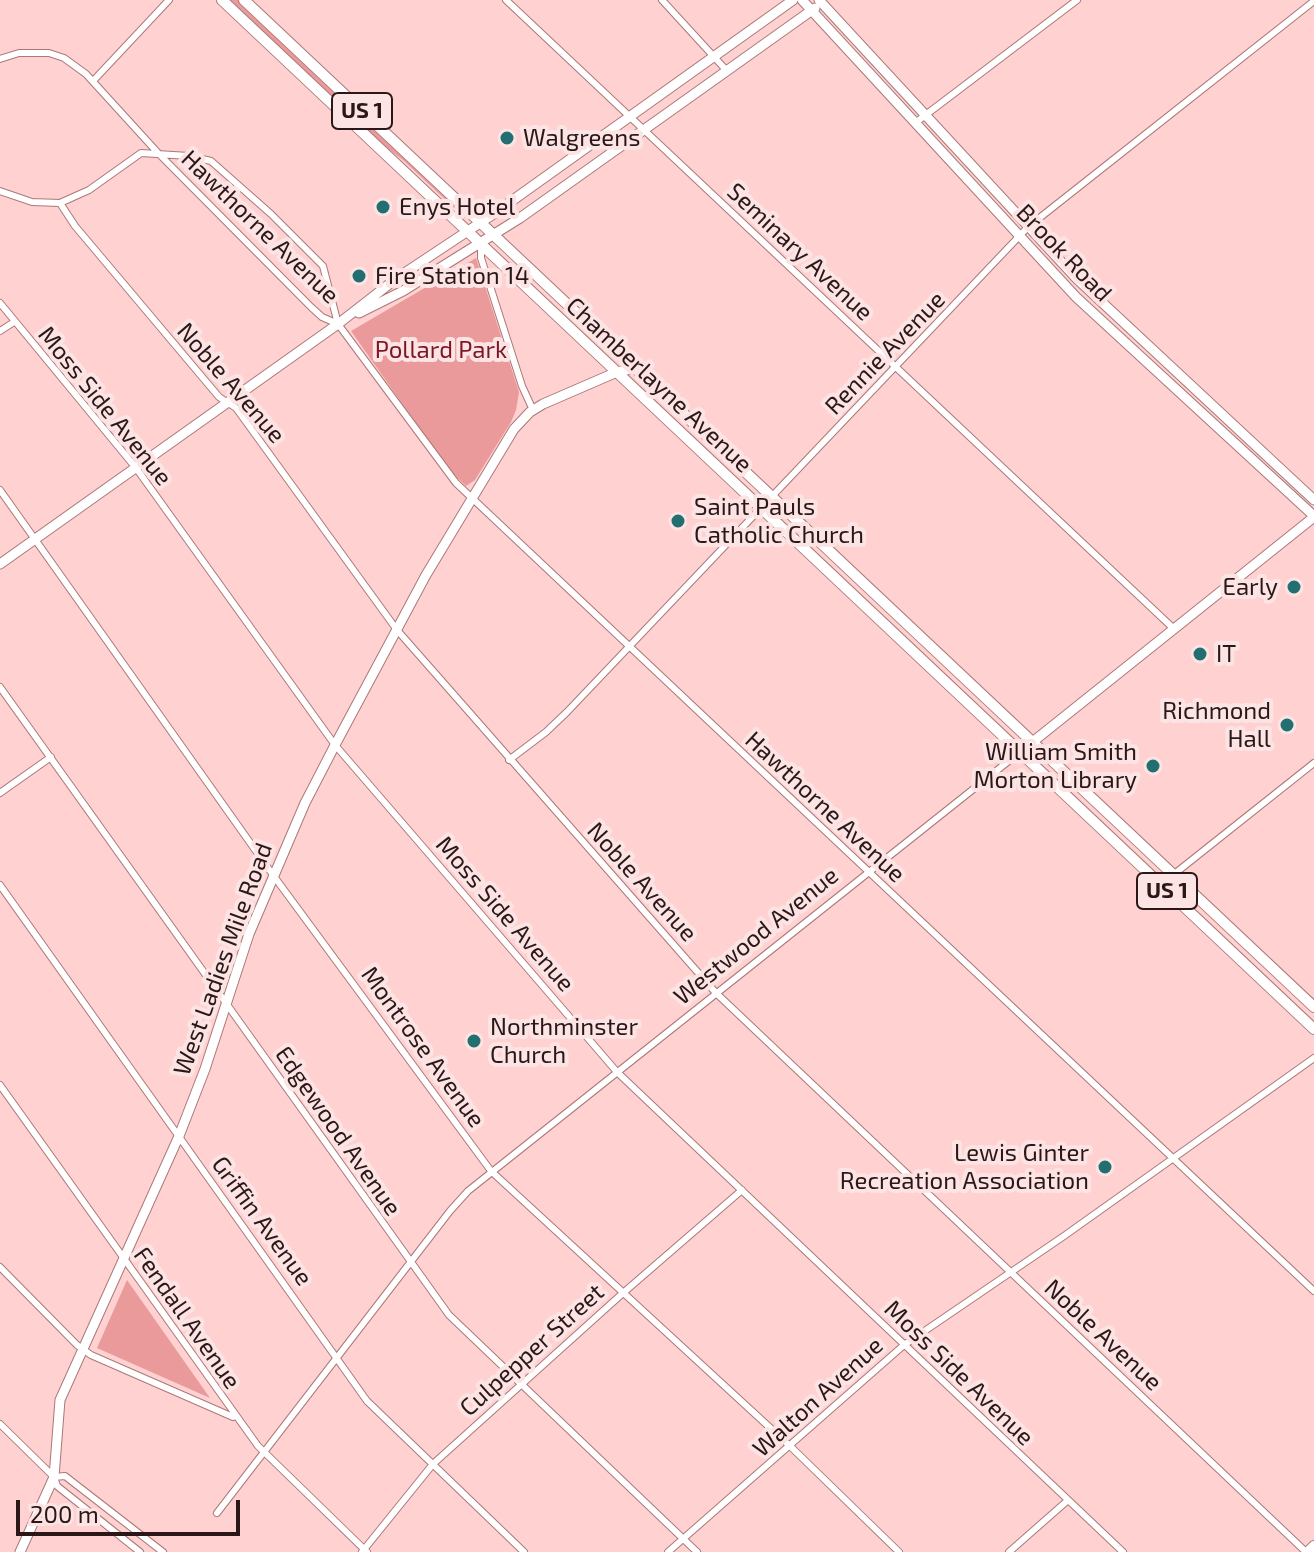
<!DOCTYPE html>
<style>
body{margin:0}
#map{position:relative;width:1314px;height:1552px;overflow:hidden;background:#ffd1d0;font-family:"Exo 2",sans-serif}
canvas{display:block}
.scale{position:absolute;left:16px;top:1500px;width:224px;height:36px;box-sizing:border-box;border:4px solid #2b1717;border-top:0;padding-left:10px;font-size:24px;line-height:28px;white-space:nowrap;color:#2b1717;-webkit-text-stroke:6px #fce4e4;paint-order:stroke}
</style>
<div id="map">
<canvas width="1314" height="1552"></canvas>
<div class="scale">200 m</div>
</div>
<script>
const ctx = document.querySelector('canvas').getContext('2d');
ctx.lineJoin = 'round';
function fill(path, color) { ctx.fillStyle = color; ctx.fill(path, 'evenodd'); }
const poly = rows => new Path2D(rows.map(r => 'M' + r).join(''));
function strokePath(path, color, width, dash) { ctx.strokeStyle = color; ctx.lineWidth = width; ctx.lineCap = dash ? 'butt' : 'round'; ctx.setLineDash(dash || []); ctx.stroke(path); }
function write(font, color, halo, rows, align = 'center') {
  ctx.font = font + ' "Exo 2",sans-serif'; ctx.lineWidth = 8; ctx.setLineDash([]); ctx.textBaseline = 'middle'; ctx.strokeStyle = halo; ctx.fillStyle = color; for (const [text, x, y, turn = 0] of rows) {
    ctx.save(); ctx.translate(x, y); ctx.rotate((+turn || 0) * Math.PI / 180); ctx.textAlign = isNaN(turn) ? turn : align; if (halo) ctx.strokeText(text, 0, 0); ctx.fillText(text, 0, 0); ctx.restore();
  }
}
fill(poly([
 [228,0,239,0,466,215,465,218,404,161,377,140],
 [476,258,519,392,516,410,511,422,475,480,466,486,448,469,351,331],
 [127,1280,210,1398,97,1348]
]), '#eb9a9b');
const street = poly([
 [506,0,1173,628],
 [662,0,727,71],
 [0,59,19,53,49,53,64,58,86,74,158,153,311,307,322,317,338,324,456,483,1314,1291],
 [93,81,169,0],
 [915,123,1077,0],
 [0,191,32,202,60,203,89,190,141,153,189,156,211,161,271,214,323,266,338,324],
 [60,203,75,226,219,397,236,408,397,630,716,993,1306,1552],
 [481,244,481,258,522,386,533,410],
 [0,303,136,468,335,745,617,1072,1123,1552],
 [0,331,14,322],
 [0,490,273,875,491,1171,791,1447,899,1552],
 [0,687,449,1315,697,1552],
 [509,760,546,732,567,712,1028,227,1314,1],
 [0,793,51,757],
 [1156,880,1173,875,1314,763],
 [0,885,367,1401,524,1552],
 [0,1085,258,1446,367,1552],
 [0,1267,77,1345,91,1355,233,1417],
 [0,1424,54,1477,57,1486,140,1552],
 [54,1477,65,1476,163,1552],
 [217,1513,450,1211,468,1191,1020,752],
 [362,1552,433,1464,623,1293,742,1190],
 [668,1552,904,1345,1064,1236,1314,1058],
 [1009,1552,1067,1501]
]);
const secondary = poly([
 [802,0,1076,297,1314,516],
 [819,0,1077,279,1314,500],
 [359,313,403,291,520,218,815,8],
 [0,564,338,324,397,278,492,215,793,0],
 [1020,752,1314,517],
 [20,1552,54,1477,60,1400,179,1136,205,1069,249,934,305,803,335,745,426,575,514,429,530,412,543,404,617,372,635,368]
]);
const primary = poly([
 [222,0,1314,1029],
 [244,0,1314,1007],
 [1308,1552,1314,1546]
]);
strokePath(street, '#ac7878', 8);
strokePath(secondary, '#ac7878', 11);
strokePath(primary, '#ac7878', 12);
strokePath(street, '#fff', 6);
strokePath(secondary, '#fff', 9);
strokePath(primary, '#fff', 10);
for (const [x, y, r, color] of [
 [507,138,8,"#236e71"],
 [383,207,8,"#236e71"],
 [359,276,8,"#236e71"],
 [678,521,8,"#236e71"],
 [1294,587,8,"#236e71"],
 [1200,654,8,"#236e71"],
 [1287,725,8,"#236e71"],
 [1153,766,8,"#236e71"],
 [474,1041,8,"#236e71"],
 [1105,1167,8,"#236e71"]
]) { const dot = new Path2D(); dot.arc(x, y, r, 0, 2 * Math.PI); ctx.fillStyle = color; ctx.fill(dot); strokePath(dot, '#fce4e4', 3); }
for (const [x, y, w] of [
 [362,111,60],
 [1167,891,60]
]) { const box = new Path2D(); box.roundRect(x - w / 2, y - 18, w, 36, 6); ctx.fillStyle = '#fce4e4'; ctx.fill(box); strokePath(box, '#2b1717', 2); }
write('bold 22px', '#2b1717', null, [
 ["US 1",362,111],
 ["US 1",1167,891]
]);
write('24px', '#2b1717', '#fce4e4', [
 ["Walgreens",523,138],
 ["Enys Hotel",399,207],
 ["Fire Station 14",375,276],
 ["Saint Pauls",694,507],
 ["Catholic Church",694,535],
 ["Early",1278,587,"right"],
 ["IT",1216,654],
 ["Richmond",1271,711,"right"],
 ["Hall",1271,739,"right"],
 ["William Smith",1137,752,"right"],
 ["Morton Library",1137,780,"right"],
 ["Northminster",490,1027],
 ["Church",490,1055],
 ["Lewis Ginter",1089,1153,"right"],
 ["Recreation Association",1089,1181,"right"]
], 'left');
write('24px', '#2b1717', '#fce4e4', [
 ["Hawthorne Avenue",260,227,44],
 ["Seminary Avenue",800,252,43],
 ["Brook Road",1064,253,46],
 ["Rennie Avenue",885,353,-46],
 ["Noble Avenue",231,383,49],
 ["Chamberlayne Avenue",659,385,43],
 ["Moss Side Avenue",105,406,51],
 ["Hawthorne Avenue",825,807,43],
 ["Noble Avenue",642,882,48],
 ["Moss Side Avenue",505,914,49],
 ["Westwood Avenue",756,936,-39],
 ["West Ladies Mile Road",223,959,-70],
 ["Montrose Avenue",423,1047,54],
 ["Edgewood Avenue",338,1131,55],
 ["Griffin Avenue",262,1221,54],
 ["Fendall Avenue",187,1318,55],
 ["Noble Avenue",1103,1335,43],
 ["Culpepper Street",532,1350,-42],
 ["Moss Side Avenue",959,1373,44],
 ["Walton Avenue",818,1397,-42]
]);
write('24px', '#7d1626', '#fce4e4', [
 ["Pollard Park",441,350]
]);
</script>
